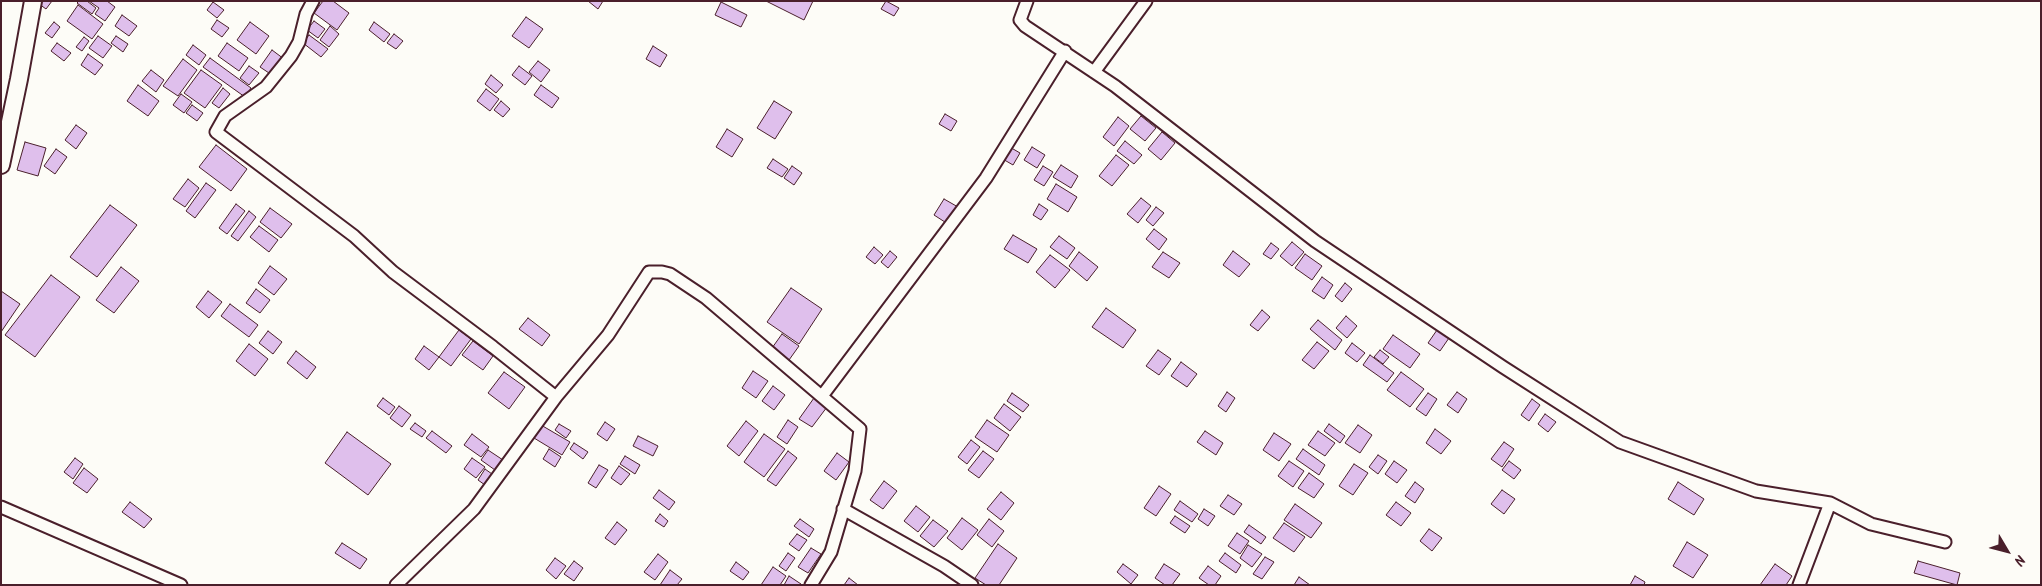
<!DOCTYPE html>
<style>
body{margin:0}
#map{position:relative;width:2042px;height:586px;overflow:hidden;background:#fdfcf7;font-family:Kalam,sans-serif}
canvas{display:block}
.frame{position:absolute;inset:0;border:2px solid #4a1f2b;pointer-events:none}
.north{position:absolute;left:1982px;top:526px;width:50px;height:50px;-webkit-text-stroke:4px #fdfcf7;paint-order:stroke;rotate:127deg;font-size:14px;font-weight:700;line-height:20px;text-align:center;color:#4a1f2b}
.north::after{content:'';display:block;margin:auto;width:18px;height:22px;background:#4a1f2b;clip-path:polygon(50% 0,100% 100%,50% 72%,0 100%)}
</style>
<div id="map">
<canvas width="2042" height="586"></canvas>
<div class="frame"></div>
<div class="north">N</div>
</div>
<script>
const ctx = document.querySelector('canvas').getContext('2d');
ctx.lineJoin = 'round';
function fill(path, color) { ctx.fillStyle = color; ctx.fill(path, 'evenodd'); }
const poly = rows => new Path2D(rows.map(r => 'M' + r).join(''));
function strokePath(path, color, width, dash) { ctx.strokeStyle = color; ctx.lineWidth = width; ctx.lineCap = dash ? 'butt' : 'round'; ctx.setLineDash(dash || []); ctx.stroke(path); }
const building = poly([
 [35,1,52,1,46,9,35,1],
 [79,1,87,1,96,8,92,14,77,3,79,1],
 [89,1,107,1,115,7,105,21,95,14,99,8,89,1],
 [323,1,333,1,349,13,337,30,314,13,323,1],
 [588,1,603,1,598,9,588,1],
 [766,1,813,1,804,20,766,1],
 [886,1,899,8,894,16,881,9,886,1],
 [213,2,224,10,217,18,207,10,213,2],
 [721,2,747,15,741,27,715,15,721,2],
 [78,5,103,24,92,39,67,21,78,5],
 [122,15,137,26,129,36,115,26,122,15],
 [526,17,543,29,529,48,512,36,526,17],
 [217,20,229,28,222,37,211,29,217,20],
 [314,21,325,29,318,38,307,30,314,21],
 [54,22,60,27,52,38,45,33,54,22],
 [250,22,269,36,256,54,237,40,250,22],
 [374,22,390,34,384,42,369,30,374,22],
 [330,26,339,34,329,47,320,40,330,26],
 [394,34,403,41,396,49,387,43,394,34],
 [309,35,328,49,321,57,303,43,309,35],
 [98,36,112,46,103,58,89,48,98,36],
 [116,36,128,44,123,52,111,43,116,36],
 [84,37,89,41,82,51,76,47,84,37],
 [57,43,71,53,64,61,51,51,57,43],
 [227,43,248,58,239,71,218,56,227,43],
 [193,45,206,55,199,65,186,55,193,45],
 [653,46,667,55,660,67,646,59,653,46],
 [272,50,284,59,272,75,260,67,272,50],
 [88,54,103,65,95,75,81,65,88,54],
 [210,58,251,88,245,97,203,67,210,58],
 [183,59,197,70,178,96,163,86,183,59],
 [538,61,550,70,541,82,529,72,538,61],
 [249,66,259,73,249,85,240,78,249,66],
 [519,66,532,76,525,85,512,75,519,66],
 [151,70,164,80,156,92,142,81,151,70],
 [201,70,222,85,205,108,184,93,201,70],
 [491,75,503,85,496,93,485,84,491,75],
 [138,85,159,101,148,116,127,101,138,85],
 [541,85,559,98,552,108,534,95,541,85],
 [223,88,230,94,219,108,212,103,223,88],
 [486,89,499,99,490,111,477,101,486,89],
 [181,94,192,102,184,113,173,105,181,94],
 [501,101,510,109,503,117,494,110,501,101],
 [774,101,792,112,775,139,757,128,774,101],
 [192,105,203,113,197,121,186,113,192,105],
 [945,114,957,121,951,131,939,124,945,114],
 [1141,116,1156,128,1145,141,1130,129,1141,116],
 [1118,117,1129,126,1114,146,1103,137,1118,117],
 [76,125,87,133,76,149,65,140,76,125],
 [727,129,743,139,732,157,716,147,727,129],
 [1162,132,1175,143,1161,160,1148,149,1162,132],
 [1125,141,1142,155,1134,164,1117,151,1125,141],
 [25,142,46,148,38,176,17,170,25,142],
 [216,145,247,169,231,191,199,167,216,145],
 [1008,146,1020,153,1013,165,1001,158,1008,146],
 [1032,147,1045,155,1037,168,1024,160,1032,147],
 [56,149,67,157,55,174,44,166,56,149],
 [1116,155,1129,165,1112,186,1099,176,1116,155],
 [773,159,788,169,782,177,767,168,773,159],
 [1061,165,1078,176,1071,188,1053,177,1061,165],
 [792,166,802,173,794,185,784,178,792,166],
 [1043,166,1053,172,1044,186,1034,180,1043,166],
 [188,179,199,188,185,207,173,199,188,179],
 [206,183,216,190,195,218,186,211,206,183],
 [1056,184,1077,197,1068,212,1047,199,1056,184],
 [1141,198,1151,206,1138,223,1127,214,1141,198],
 [944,199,958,207,948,224,934,215,944,199],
 [236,204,245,211,227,234,219,228,236,204],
 [1039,204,1048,210,1041,220,1033,215,1039,204],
 [110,205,137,225,97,277,70,257,110,205],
 [1156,207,1164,213,1153,226,1146,220,1156,207],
 [270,208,292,224,281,238,260,222,270,208],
 [249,211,256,217,238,241,231,236,249,211],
 [259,226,278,240,269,252,250,237,259,226],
 [1154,229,1167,239,1159,250,1146,239,1154,229],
 [1013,235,1037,249,1028,263,1004,249,1013,235],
 [1059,236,1075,248,1067,259,1050,247,1059,236],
 [1292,242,1304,252,1292,266,1280,256,1292,242],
 [1271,243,1279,249,1271,259,1263,254,1271,243],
 [874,247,883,255,875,264,866,257,874,247],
 [890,251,897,257,888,268,881,262,890,251],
 [1233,251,1250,264,1239,277,1223,265,1233,251],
 [1079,252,1098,267,1087,281,1069,266,1079,252],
 [1163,252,1180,263,1169,278,1152,267,1163,252],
 [1305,254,1322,266,1312,280,1295,268,1305,254],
 [1050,255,1070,270,1055,288,1036,272,1050,255],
 [270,266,287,279,274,295,258,283,270,266],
 [121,267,139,281,114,313,96,300,121,267],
 [51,275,80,297,35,357,5,335,51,275],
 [1322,277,1333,285,1324,299,1312,291,1322,277],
 [1345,283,1352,289,1342,302,1335,296,1345,283],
 [791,288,822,309,799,344,767,322,791,288],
 [256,289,270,300,260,313,246,303,256,289],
 [1,291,20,304,1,332,1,291],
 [208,291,222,302,209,318,196,307,208,291],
 [230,304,258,325,249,337,221,316,230,304],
 [1106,308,1136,330,1123,348,1092,327,1106,308],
 [1262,310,1270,317,1258,331,1250,325,1262,310],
 [1346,316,1357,326,1347,338,1336,328,1346,316],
 [528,318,550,335,542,346,519,329,528,318],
 [1318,320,1342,340,1335,350,1310,329,1318,320],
 [459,330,471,339,451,366,439,357,459,330],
 [1437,330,1449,338,1440,351,1428,343,1437,330],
 [268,331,282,342,273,354,259,343,268,331],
 [782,334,799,346,789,360,772,348,782,334],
 [1393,335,1420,354,1410,368,1383,349,1393,335],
 [473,341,493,356,483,370,462,355,473,341],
 [1317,342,1329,351,1314,369,1302,360,1317,342],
 [1352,343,1365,353,1357,362,1345,353,1352,343],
 [249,344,268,359,255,376,236,361,249,344],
 [424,346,439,357,429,370,415,359,424,346],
 [1158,350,1171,359,1159,375,1146,366,1158,350],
 [1380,350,1389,357,1383,364,1374,357,1380,350],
 [296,351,316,367,307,379,287,363,296,351],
 [1370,355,1394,373,1387,382,1363,365,1370,355],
 [1181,362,1197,374,1187,387,1171,376,1181,362],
 [753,371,768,381,756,398,742,388,753,371],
 [504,372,525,387,509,409,488,393,504,372],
 [1401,372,1424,389,1410,407,1387,390,1401,372],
 [773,386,785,395,774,410,762,401,773,386],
 [1227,392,1235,398,1226,412,1218,406,1227,392],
 [1457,392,1467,399,1458,413,1447,405,1457,392],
 [1012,393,1029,405,1023,412,1007,401,1012,393],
 [1428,393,1437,399,1426,416,1416,409,1428,393],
 [383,398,395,407,389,415,377,406,383,398],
 [814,398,827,407,812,427,799,419,814,398],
 [1532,399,1540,405,1529,421,1521,415,1532,399],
 [1004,404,1021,417,1010,431,994,418,1004,404],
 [399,406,411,415,402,427,390,418,399,406],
 [1545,414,1556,422,1548,432,1538,424,1545,414],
 [788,420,798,427,787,444,777,437,788,420],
 [987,420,1009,435,997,452,975,437,987,420],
 [746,421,758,431,739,456,727,446,746,421],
 [605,422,615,429,607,441,597,434,605,422],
 [415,423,426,431,422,437,410,429,415,423],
 [559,424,571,431,566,438,555,430,559,424],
 [1329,424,1345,436,1340,443,1324,431,1329,424],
 [541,425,570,442,562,455,534,438,541,425],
 [1358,425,1372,435,1360,453,1345,443,1358,425],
 [1435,429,1451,441,1441,454,1426,443,1435,429],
 [432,431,452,446,446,453,426,438,432,431],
 [1205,431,1223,443,1216,455,1197,442,1205,431],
 [1318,431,1335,443,1325,456,1308,445,1318,431],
 [347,432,391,464,368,495,325,463,347,432],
 [1274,433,1291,444,1279,461,1263,450,1274,433],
 [472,434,489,447,481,457,464,445,472,434],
 [764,434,785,449,764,477,744,462,764,434],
 [638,436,658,446,653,456,633,446,638,436],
 [971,440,980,447,967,464,958,457,971,440],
 [1504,442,1514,449,1502,467,1491,459,1504,442],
 [574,443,588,452,583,459,570,449,574,443],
 [549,449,561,457,555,467,543,459,549,449],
 [1303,449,1325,465,1319,475,1296,459,1303,449],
 [488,450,503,460,495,470,481,460,488,450],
 [788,451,797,458,776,486,767,480,788,451],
 [983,451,994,459,979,478,968,470,983,451],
 [837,453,849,462,836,480,824,471,837,453],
 [1378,455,1387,461,1378,474,1369,467,1378,455],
 [625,456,640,465,635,474,620,464,625,456],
 [75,458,83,464,73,479,64,472,75,458],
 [472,458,485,467,476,478,464,469,472,458],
 [1289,461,1304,471,1293,487,1278,476,1289,461],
 [1394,461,1407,470,1397,483,1385,474,1394,461],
 [1509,461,1521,470,1514,479,1502,470,1509,461],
 [1354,464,1368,473,1353,495,1339,486,1354,464],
 [599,465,608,470,596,488,588,483,599,465],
 [619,466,630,474,621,485,611,478,619,466],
 [84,468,98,479,87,493,73,483,84,468],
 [485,469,492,474,485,485,478,480,485,469],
 [1309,473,1324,484,1314,498,1298,488,1309,473],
 [884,481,897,491,883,509,870,500,884,481],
 [1415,482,1424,489,1415,503,1405,496,1415,482],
 [1678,482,1704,499,1694,515,1668,499,1678,482],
 [1159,486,1171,494,1156,516,1144,508,1159,486],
 [659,490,675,502,669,510,653,498,659,490],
 [1502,490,1515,499,1504,514,1491,504,1502,490],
 [1001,492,1014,503,1001,520,987,509,1001,492],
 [1228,495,1242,504,1234,515,1220,506,1228,495],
 [1180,501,1198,514,1192,522,1174,510,1180,501],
 [130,502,152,519,144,528,122,512,130,502],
 [1396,502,1411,513,1401,526,1386,515,1396,502],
 [1295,504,1322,523,1311,538,1284,520,1295,504],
 [916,506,930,517,918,532,904,521,916,506],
 [1204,509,1215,516,1208,526,1198,519,1204,509],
 [660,514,668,521,664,527,655,521,660,514],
 [1175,516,1190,526,1185,533,1170,523,1175,516],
 [962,518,978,530,962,550,947,538,962,518],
 [800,519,814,529,809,537,794,526,800,519],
 [989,519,1004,531,992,547,977,535,989,519],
 [933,520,948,531,934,547,920,536,933,520],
 [617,522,627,530,615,545,605,538,617,522],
 [1284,523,1305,537,1294,552,1273,538,1284,523],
 [1249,525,1266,537,1261,544,1244,532,1249,525],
 [1429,529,1442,538,1432,551,1420,541,1429,529],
 [1237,533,1249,541,1240,554,1228,546,1237,533],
 [797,534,807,540,799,551,789,544,797,534],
 [1687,542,1708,555,1693,578,1673,566,1687,542],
 [342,543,367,559,360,569,335,553,342,543],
 [998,544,1017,558,999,585,986,585,975,578,998,544],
 [1248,545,1262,554,1252,567,1240,558,1248,545],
 [811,548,821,554,808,573,798,567,811,548],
 [788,553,795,558,786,571,779,566,788,553],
 [1225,553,1241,565,1236,573,1219,561,1225,553],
 [658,554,668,562,655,580,644,572,658,554],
 [1265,557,1274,562,1262,579,1253,574,1265,557],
 [555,558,566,566,556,579,546,570,555,558],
 [574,561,583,568,574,581,564,574,574,561],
 [1918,561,1960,573,1957,585,1914,573,1918,561],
 [736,562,749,572,743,580,730,571,736,562],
 [1123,564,1138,575,1131,584,1117,572,1123,564],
 [1164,564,1180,574,1172,585,1165,585,1155,578,1164,564],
 [1775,564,1792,576,1786,585,1760,585,1775,564],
 [1208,566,1221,576,1215,585,1209,585,1199,578,1208,566],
 [773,567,786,576,780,585,761,585,773,567],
 [670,570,682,579,677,585,660,585,670,570],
 [789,576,801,584,800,585,784,585,789,576],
 [1635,576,1645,582,1644,585,1630,585,1635,576],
 [1299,577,1310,585,1294,585,1299,577],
 [849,578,858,585,844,585,849,578]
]);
fill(building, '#dfbfec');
strokePath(building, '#4a1f2b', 1);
const minor = poly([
 [313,1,306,14,299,42,291,56,266,87,225,116,216,132,354,236,393,272,493,347,556,397,474,509,396,585],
 [1027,1,1020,20,1025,26,1115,86,1315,241,1503,367,1620,442,1756,491,1830,503,1871,524,1945,542],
 [1094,72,1146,1],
 [822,396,986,178,1065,51],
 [556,397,608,335,649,272,662,272,670,274,706,298,860,429,855,471,831,552,811,585],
 [1,507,181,585],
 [843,509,944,566,972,585],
 [1799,585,1830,503]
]);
const secondary = poly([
 [1,165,19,79,33,1]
]);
strokePath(minor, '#4a1f2b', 15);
strokePath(secondary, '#4a1f2b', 20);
strokePath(minor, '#fdfcf7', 11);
strokePath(secondary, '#fdfcf7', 16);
</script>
